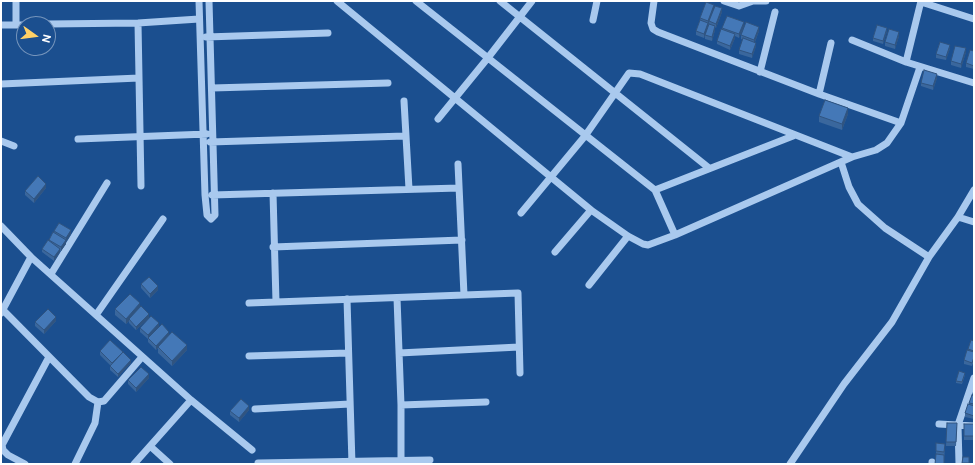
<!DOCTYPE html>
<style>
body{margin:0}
#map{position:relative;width:975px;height:465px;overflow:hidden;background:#1b4f8f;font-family:"DM Sans",sans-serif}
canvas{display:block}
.frame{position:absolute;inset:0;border:2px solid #fff;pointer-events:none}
.north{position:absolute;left:16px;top:16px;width:40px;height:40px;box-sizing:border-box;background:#1b4f8f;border:1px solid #7695bc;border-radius:50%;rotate:104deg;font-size:11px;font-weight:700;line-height:16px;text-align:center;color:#fff}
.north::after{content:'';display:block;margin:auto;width:14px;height:18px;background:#ffd166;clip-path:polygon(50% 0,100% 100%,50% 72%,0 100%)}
</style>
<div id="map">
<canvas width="975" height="465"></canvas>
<div class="frame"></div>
<div class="north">N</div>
</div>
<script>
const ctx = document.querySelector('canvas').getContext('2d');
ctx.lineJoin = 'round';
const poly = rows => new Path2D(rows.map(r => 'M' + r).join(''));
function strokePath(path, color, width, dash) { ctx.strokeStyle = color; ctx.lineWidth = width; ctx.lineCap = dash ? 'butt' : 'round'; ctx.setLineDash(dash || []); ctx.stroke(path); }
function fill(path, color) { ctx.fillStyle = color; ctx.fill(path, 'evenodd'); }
strokePath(poly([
 [199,1,205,195,207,215,211,219,215,215,209,1],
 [337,1,591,210,628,236,643,244,648,245,675,235,852,157,876,150,887,143,901,123,920,67],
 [416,1,655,190,675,235],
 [500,1,709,168],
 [654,1,651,23,653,29,658,32,819,94,901,123],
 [724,1,739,6,753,1,766,1],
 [921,2,974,19],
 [593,20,597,1],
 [138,23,141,186],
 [48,24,138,23,199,19],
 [1,25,16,25,16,1],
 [16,25,24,25],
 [206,37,328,33],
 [852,40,906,62,974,83],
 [906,62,921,1],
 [760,72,775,12],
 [1,84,139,78],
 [212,88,388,83],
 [819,94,831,43],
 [404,101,409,189],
 [438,119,487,59,532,1],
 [78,139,207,134],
 [1,141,14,146],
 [210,142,405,136],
 [458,164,464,295],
 [655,190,793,136],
 [212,195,459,188],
 [521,213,585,136,629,73,640,74,852,157],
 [958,217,974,222],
 [1,226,31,257,1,313],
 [273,247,462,240],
 [555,252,591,210],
 [31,257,191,400,252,450],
 [929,257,958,217,974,190],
 [51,274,107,183],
 [589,285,628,236],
 [397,298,401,405,401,460],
 [347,299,352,464],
 [276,302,518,293,520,373],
 [249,303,276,302,273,193],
 [3,310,89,397,98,402,104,401,142,357],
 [96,315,163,219],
 [399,353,519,347],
 [249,356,348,353],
 [401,405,486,402],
 [255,409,350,404],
 [939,424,974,426],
 [150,446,170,464],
 [258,463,430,460],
 [25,464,8,455,3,450,2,445,49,357],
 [75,464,95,423,98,402],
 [134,464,191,400],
 [790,464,844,384,892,322,929,257,885,228,858,204,849,187,841,162],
 [932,464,932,462],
 [959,464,958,425,974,378]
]), '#a9c9ee', 7);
fill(poly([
 [722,12,716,28,715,27,715,30,712,41,705,39,705,35,708,27,704,38,696,35,696,31,700,21,700,18],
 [744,26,739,38,735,36,735,38,730,50,717,44,717,41,722,29,722,28],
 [759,31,755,42,756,46,752,58,739,54,739,50,743,40,741,39,741,35],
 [887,31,883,44,873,41,873,38],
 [899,36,895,49,885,46,885,42],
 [950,48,946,60,936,58,936,54],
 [974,51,974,69,966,67,966,63],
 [966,52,961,68,951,65,951,61],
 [937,78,933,90,921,86,921,83],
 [848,114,842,130,819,122,819,116],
 [46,188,34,203,25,195,25,191],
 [54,231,71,234,66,242,66,241,66,244,61,251,60,251,60,252,54,261,42,252,42,249,49,241,49,240,54,232],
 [141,284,158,290,150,298,141,288],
 [140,307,149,318,136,330,129,323,129,321,126,324,115,315,115,309],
 [56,321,44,334,35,326,35,322],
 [159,327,187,350,172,366,158,353,158,348,156,350,148,342,148,339,140,332,140,328],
 [974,341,974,361,972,366,964,364,964,360,968,349],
 [100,351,123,353,131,363,118,377,110,370,110,366,111,366,100,355],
 [965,375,962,384,956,383,956,381],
 [149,378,136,392,128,384,128,380],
 [974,396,974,419,965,417,965,413,969,405,969,403],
 [249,410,239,422,230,415,230,411],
 [947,423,957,427,956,446,946,446],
 [964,424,974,424,974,440,964,440],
 [936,443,945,444,944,464,936,454]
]), '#3a679d');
fill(poly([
 [714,5,714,9,708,25,708,21],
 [722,8,722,12,716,28,716,24],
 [744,22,744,26,739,38,739,34],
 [708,23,708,27,704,38,704,34],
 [715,26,715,30,712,41,712,37],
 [759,27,759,31,754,44,754,40],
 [887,28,887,31,883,44,883,41],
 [899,32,899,36,895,49,895,45],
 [735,34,735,38,730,50,730,46],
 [756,43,756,46,752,58,752,54],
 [950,45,950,48,946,60,946,57],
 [966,48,966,52,961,68,961,64],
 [937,74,937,78,933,90,933,86],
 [848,108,848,114,842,130,842,124],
 [46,184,46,188,34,203,34,199],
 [71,230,71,234,66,242,66,238],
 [66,240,66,244,61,251,61,247],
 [60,249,60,252,54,261,54,257],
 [158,286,158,290,150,298,150,294],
 [140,303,140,309,129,319,129,321,126,324,126,319],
 [149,314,149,318,136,330,136,327],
 [56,317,56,321,44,334,44,330],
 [159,323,159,327,148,339,148,335],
 [169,332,169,335,156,350,156,346],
 [187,345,187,350,172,366,172,361],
 [123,352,123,356,112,367,112,363],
 [131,360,131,363,118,377,118,374],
 [149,374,149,378,136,392,136,388],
 [249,406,249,410,239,422,239,418]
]), '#305480');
const building = poly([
 [706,2,714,5,708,21,700,18,706,2],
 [715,6,722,8,716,24,709,21,715,6],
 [727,16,744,22,739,34,722,28,727,16],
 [700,20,708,23,704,34,696,31,700,20],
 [746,22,759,27,754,40,741,35,746,22],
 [709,24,715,26,712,37,705,35,709,24],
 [877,25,887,28,883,41,873,38,877,25],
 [721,29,735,34,730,46,717,41,721,29],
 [889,29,899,32,895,45,885,42,889,29],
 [743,38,756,43,752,54,739,50,743,38],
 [940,42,950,45,946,57,936,54,940,42],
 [955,46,966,48,961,64,951,61,955,46],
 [970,50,974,51,974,66,966,63,970,50],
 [924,70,937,74,933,86,921,83,924,70],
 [825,100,848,108,842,124,819,116,825,100],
 [38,176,46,184,34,199,25,191,38,176],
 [59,223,71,230,66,238,54,231,59,223],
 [53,232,66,240,61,247,49,240,53,232],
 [48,240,60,249,54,257,42,249,48,240],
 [149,277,158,286,150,294,141,284,149,277],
 [130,294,140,303,126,319,115,309,130,294],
 [141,306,149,314,136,327,129,319,141,306],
 [48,309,56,317,44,330,35,322,48,309],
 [151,316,159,323,148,335,140,328,151,316],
 [162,324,169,332,156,346,148,338,162,324],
 [172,332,187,345,172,361,158,347,172,332],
 [110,340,123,352,112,363,100,351,110,340],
 [971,340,974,341,974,351,968,349,971,340],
 [967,350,974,352,974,357,972,363,964,360,967,350],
 [123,352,131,360,118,374,110,366,123,352],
 [141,367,149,374,136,388,128,380,141,367],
 [959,371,965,373,962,382,956,381,959,371],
 [972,395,974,396,974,404,969,403,972,395],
 [241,399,249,406,239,418,230,411,241,399],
 [968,404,974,406,974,416,965,413,968,404],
 [947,423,957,423,956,442,946,442,947,423],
 [964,424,974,424,974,436,964,436,964,424],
 [936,443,945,444,944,452,936,451,936,443],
 [936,454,944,455,944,464,935,464,936,454],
 [963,457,969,457,969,463,962,463,963,457]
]);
fill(building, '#4478b7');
strokePath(building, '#305480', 1);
</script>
